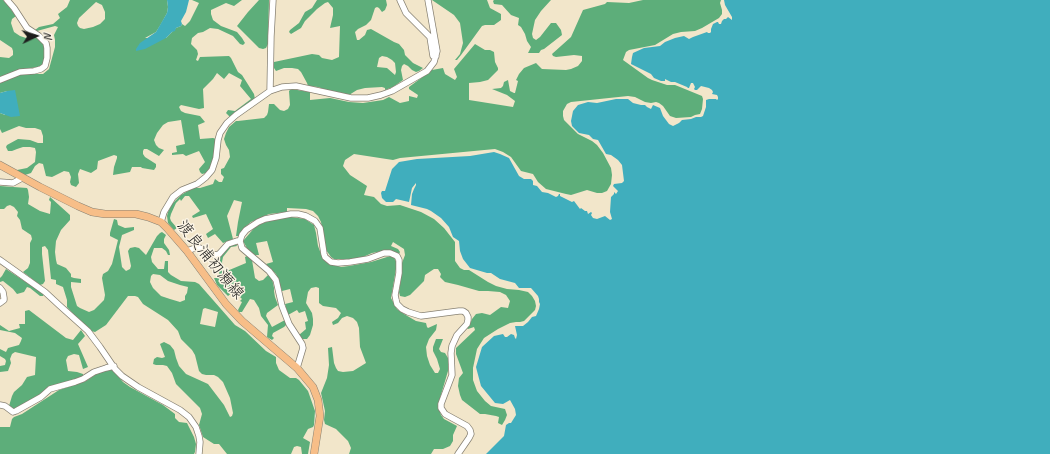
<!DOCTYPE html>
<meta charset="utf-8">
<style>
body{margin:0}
#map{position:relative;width:1050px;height:454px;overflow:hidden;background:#f2e6ca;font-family:Caveat,sans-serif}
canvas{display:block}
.north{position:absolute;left:16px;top:16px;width:40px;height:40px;-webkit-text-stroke:3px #fcf5e5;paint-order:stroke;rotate:86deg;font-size:11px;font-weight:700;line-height:16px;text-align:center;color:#1c1c1c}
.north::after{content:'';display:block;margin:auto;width:14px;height:18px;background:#1c1c1c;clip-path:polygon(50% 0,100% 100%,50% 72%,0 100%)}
</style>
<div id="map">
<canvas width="1050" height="454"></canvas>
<div class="north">N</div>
</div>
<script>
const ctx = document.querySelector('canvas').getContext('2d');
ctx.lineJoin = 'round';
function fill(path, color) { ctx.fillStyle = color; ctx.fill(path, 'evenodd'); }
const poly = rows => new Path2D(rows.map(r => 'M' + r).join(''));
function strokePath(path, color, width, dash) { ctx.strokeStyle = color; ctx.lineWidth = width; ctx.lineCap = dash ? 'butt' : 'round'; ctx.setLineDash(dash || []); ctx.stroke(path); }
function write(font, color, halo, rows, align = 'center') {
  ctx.font = font + ' Caveat,"Klee One",sans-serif'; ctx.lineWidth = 3; ctx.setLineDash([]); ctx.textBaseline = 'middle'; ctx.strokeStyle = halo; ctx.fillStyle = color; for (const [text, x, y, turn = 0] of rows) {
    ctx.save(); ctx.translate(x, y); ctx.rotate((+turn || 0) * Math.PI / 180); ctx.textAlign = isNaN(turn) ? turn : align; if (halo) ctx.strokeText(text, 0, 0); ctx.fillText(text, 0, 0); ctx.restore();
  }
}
fill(poly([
 [0,0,3,0,7,4,16,16,12,19,11,23,14,32,20,36,26,38,31,35,38,38,44,43,46,50,45,61,42,65,38,67,25,69,0,77,0,57,9,58,13,55,13,51,12,48,0,40],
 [70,0,167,0,168,7,167,13,161,24,156,32,145,38,166,38,176,28,181,26,182,24,185,26,190,21,199,3,192,0,242,0,234,6,226,3,211,10,211,14,213,20,221,26,237,32,242,38,245,43,243,45,240,44,233,36,218,29,210,28,203,32,198,33,192,38,191,44,197,50,198,54,196,60,198,61,200,57,229,56,231,58,238,72,242,75,254,94,255,99,230,117,226,113,228,110,235,111,251,99,240,86,242,80,229,73,224,79,217,73,213,79,203,89,204,108,199,109,181,105,179,107,181,111,185,113,200,116,205,122,198,125,200,139,213,138,216,139,215,153,210,169,206,173,202,174,200,172,199,169,205,162,199,151,186,156,183,154,172,155,172,153,177,152,176,146,185,144,181,120,168,122,163,125,157,133,154,140,156,145,159,148,164,150,159,156,147,149,144,149,143,151,143,154,145,157,156,164,156,167,154,170,142,168,141,167,132,167,130,172,113,175,114,167,117,158,117,156,114,155,98,161,97,169,91,173,80,169,78,174,79,183,76,187,71,185,70,182,71,177,69,172,64,171,52,177,46,176,43,164,39,163,35,166,31,173,25,175,20,173,17,170,27,168,35,162,36,152,35,148,30,147,23,147,17,149,12,151,8,151,6,147,7,145,18,139,30,140,38,143,43,143,43,136,41,130,35,128,26,128,19,126,2,133,0,129,0,113,5,115,7,91,0,93,0,83,15,75,25,74,43,74,49,69,55,47,55,40,54,35,58,27,55,26,37,31,35,30,39,27,53,24,60,18,58,14,67,7],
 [96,2,102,5,105,12,105,19,100,24,93,27,84,29,80,28,78,26,77,23,79,18],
 [259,0,269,0,268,44,266,48,263,49,259,48,237,26,248,12],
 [317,0,386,0,387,5,385,10,382,12,379,8,377,7,375,8,371,20,366,25,358,29,355,32,357,40,359,40,365,35,367,30,371,29,394,42,399,44,404,50,405,55,413,63,423,68,419,71,416,72,412,70,408,66,404,64,402,66,401,70,403,80,393,87,385,90,385,88,382,87,365,88,357,90,349,95,340,95,318,87,308,86,307,83,301,72,298,69,292,68,284,68,276,71,274,68,274,62,312,54,319,55,322,58,332,60,339,57,340,26,330,28,333,15,333,8,328,2,325,3,317,9,305,21,301,28,291,34,289,32,290,30,299,23,305,12,312,8],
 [382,56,387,57,392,60,395,63,396,72,395,75,387,68,377,67,379,58],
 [432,0,487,0,490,8,501,14,501,20,494,25,485,25,482,26,461,55,457,60,455,60,460,54,463,43,460,23,454,15],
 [494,0,551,0,541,11,535,20,532,34,533,38,536,40,540,37,551,23,556,23,561,30,562,35,544,49,541,50,539,53,528,53,531,47,527,41,525,34,521,27,518,25,519,18,511,15,502,5,494,4,493,1],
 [643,0,721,0,720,3,722,10,722,14,719,18,702,28,695,31,681,32,673,34,655,45,629,50,626,52,623,60,648,78,652,80,667,85,675,85,680,87,702,96,703,99,702,109,700,114,695,115,691,117,676,118,670,116,663,106,659,103,656,102,651,103,645,102,635,97,628,96,571,102,567,104,563,111,563,116,564,120,578,134,592,141,597,145,603,153,611,168,612,175,611,184,607,191,602,193,597,193,587,190,571,195,566,194,546,189,538,182,533,174,521,171,511,157,503,152,495,149,400,158,393,160,354,154,345,160,343,166,350,175,367,186,364,195,374,197,381,204,387,206,400,205,421,212,434,219,444,228,455,242,455,261,460,268,464,270,469,270,488,282,496,286,507,289,519,290,528,292,532,296,535,301,536,306,535,310,524,321,520,322,516,322,510,323,498,329,484,338,477,349,473,368,473,380,477,391,485,401,491,406,505,409,507,415,505,420,502,425,498,423,499,417,496,416,485,414,480,414,462,400,460,395,458,386,459,378,463,373,456,354,456,348,475,330,474,327,468,329,467,328,470,324,472,319,476,314,482,313,490,315,501,307,508,308,510,301,506,295,500,292,488,291,479,291,458,285,445,282,440,277,441,274,438,269,434,269,425,275,424,281,410,295,405,297,400,296,399,292,401,278,402,263,405,255,404,249,393,242,391,246,398,249,400,252,399,254,388,250,372,253,363,257,355,259,334,259,331,257,326,250,321,222,318,216,313,211,306,209,287,208,287,212,269,214,258,219,251,222,243,229,239,236,236,236,238,222,242,202,234,200,227,216,233,239,223,243,215,234,208,238,206,234,213,229,206,214,193,218,192,216,200,211,189,196,185,196,181,201,180,199,176,203,171,214,170,218,171,221,177,228,174,230,168,223,167,216,168,212,172,204,181,195,193,188,200,188,213,184,215,179,219,182,222,182,224,177,221,174,221,169,224,168,230,157,229,150,226,145,224,139,226,133,229,127,236,121,238,121,264,118,267,115,268,112,269,104,274,104,280,110,284,111,288,109,290,105,289,91,291,89,310,92,310,100,330,98,349,102,363,103,383,100,389,97,400,103,409,101,409,96,417,98,418,95,409,89,409,87,432,70,443,68,445,74,455,80,457,77,454,69,475,44,485,50,490,50,494,52,495,62,498,68,498,70,488,80,480,82,469,83,469,100,513,107,515,101,507,95,492,89,501,88,503,86,504,82,508,80,510,91,514,93,515,93,518,81,516,80,519,74,524,68,536,63,542,69,566,70,571,69,578,66,582,61,582,56,574,55,556,57,553,56,552,54,571,37,583,10,605,4,607,2,629,3],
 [0,186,27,188,28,190,29,197,28,204,40,211,50,214,51,202,49,200,50,197,70,215,70,220,61,230,56,241,55,252,56,260,57,264,66,268,71,274,71,277,74,278,81,279,81,283,71,282,71,287,77,306,80,308,89,312,94,310,104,300,105,295,102,278,103,274,108,271,112,264,118,240,110,236,110,233,114,219,117,220,118,225,125,228,134,227,134,230,122,235,119,247,122,267,126,271,130,269,131,266,128,251,130,248,135,247,139,248,146,255,157,236,160,233,162,232,166,235,164,239,164,243,169,250,170,255,168,255,166,251,162,248,154,248,151,257,152,262,158,269,164,269,165,261,168,261,168,272,171,275,181,281,195,282,199,284,235,325,245,331,266,351,276,357,276,363,279,370,290,378,296,378,299,380,308,391,315,411,314,425,313,427,308,429,303,438,310,442,308,454,302,454,301,447,297,446,294,447,291,454,227,454,219,444,214,444,203,437,199,425,202,414,200,408,176,384,172,373,167,366,163,365,156,365,153,364,154,359,157,357,162,358,165,357,160,344,164,342,170,345,174,350,176,358,179,366,186,374,208,384,224,405,230,417,232,416,233,413,230,398,223,382,218,377,214,375,206,375,202,374,199,371,195,355,192,350,181,339,178,331,168,320,143,304,138,297,135,296,128,296,106,325,95,332,91,331,74,315,67,307,67,300,63,287,56,284,56,280,51,279,48,250,45,246,42,247,42,254,45,281,43,284,40,285,23,272,28,268,30,263,30,243,32,239,31,235,22,229,20,220,17,216,18,212,14,207,10,205,7,206,4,209,0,209],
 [153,274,160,275,168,281,180,285,188,287,187,293,185,296,185,300,180,302,170,299,161,296,153,288,150,282,151,276],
 [205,308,218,312,215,327,200,324,203,309],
 [291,217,305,219,314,225,316,233,318,246,323,259,326,262,341,267,349,266,371,262,387,257,391,256,394,258,397,263,395,275,391,298,397,309,404,314,416,321,426,323,427,327,428,328,437,324,436,330,429,339,426,347,427,356,430,365,435,373,438,373,440,369,437,359,433,351,433,347,436,339,443,339,439,349,441,352,445,353,448,358,448,371,438,405,441,415,444,419,457,426,453,435,453,441,450,446,443,449,434,449,431,454,349,454,351,448,348,441,336,429,325,424,324,420,325,411,321,393,327,378,329,365,328,348,332,347,334,363,336,368,338,371,343,372,353,371,366,363,360,347,359,328,357,322,353,318,347,316,342,318,338,323,333,325,332,322,338,318,341,313,336,308,323,306,319,303,319,288,316,287,311,288,308,292,306,303,312,313,313,319,313,325,310,335,307,339,302,339,299,335,306,329,305,322,308,321,305,311,299,313,297,310,288,315,285,304,293,302,290,289,282,291,276,274,266,264,273,262,267,241,256,243,259,255,255,255,248,250,243,241,256,226,271,220],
 [235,242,237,246,231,247,223,257,222,262,223,270,227,271,246,263,245,257,247,256,252,260,255,278,259,281,263,280,268,275,272,278,274,288,274,291,275,297,278,305,267,313,266,316,272,327,285,320,287,324,284,327,273,333,272,336,274,338,272,340,267,337,268,325,261,316,259,308,254,300,250,299,242,312,239,312,238,310,242,302,240,301,242,299,234,291,228,296,217,285,214,278,220,278,217,258,230,245],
 [6,269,44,294,43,296,40,296,30,288,27,287,24,292,17,294,13,289,3,281,0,282,0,278,2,276],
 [29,310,66,338,73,340,81,330,85,336,78,344,88,367,83,369,79,355,74,354,68,356,66,360,68,371,77,372,83,374,83,377,49,387,37,397,16,409,12,408,9,406,12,396,14,392,22,385,27,377,35,375,36,357,15,352,12,354,10,359,11,363,8,371,0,372,0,366,5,365,6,361,5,359,0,356,0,349,6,352,8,348,19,345,21,341,22,338,15,333,0,330,0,325,9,331,20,328,19,324,25,324,25,311],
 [110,370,113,370,123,382,130,387,163,405,175,414,175,418,179,422,187,423,194,437,196,444,195,452,194,454,0,454,0,427,10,427,12,419,14,417,22,414,59,390,86,381,98,373]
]), '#5dae7a');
fill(poly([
 [167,0,189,0,186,12,181,21,182,24,181,26,176,28,175,31,172,32,166,38,145,49,136,51,136,49,140,43,156,32,167,13,168,7],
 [724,0,1050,0,1050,454,486,454,504,436,506,425,509,423,511,423,516,415,515,409,510,400,503,404,495,403,481,386,477,371,476,367,482,347,494,336,503,334,505,337,507,337,511,334,514,335,515,338,516,339,517,335,515,326,523,326,528,322,532,317,536,316,539,309,540,304,539,302,539,299,538,296,531,288,519,288,515,283,500,279,491,273,487,273,470,268,463,259,460,251,459,241,453,237,449,227,441,218,431,211,427,209,411,205,412,194,414,189,416,185,416,183,412,188,409,202,396,199,393,202,386,202,382,198,381,193,382,191,385,191,392,169,399,162,417,159,470,156,494,152,500,154,509,158,519,176,524,179,531,179,533,181,533,185,537,186,542,192,548,193,556,197,558,196,559,194,560,194,560,196,572,202,574,201,580,209,581,208,585,211,587,211,588,214,591,212,592,213,591,215,593,218,597,219,605,216,610,220,612,219,610,212,611,197,614,194,614,192,616,194,618,191,613,186,614,184,622,183,624,181,622,165,618,160,611,155,606,154,598,140,593,139,589,135,579,133,572,126,571,121,573,111,578,105,588,102,597,103,616,99,628,99,633,103,641,105,645,105,647,107,651,109,653,105,660,108,663,116,669,124,673,126,679,123,682,120,691,119,696,117,701,117,703,116,706,107,706,100,709,99,716,99,717,100,718,99,718,97,717,95,712,94,713,92,712,90,709,88,701,86,697,90,695,90,694,89,695,87,693,83,691,83,689,88,688,88,687,87,675,82,671,82,665,79,665,81,661,81,654,78,651,74,631,64,632,57,633,53,644,48,660,46,665,42,675,38,684,36,689,39,693,37,707,32,708,33,710,33,711,32,711,29,713,24,717,22,718,22,719,24,721,24,722,21,724,19,726,19,728,17,732,20,732,17,725,5],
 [15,90,20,116,11,117,0,113,0,93,7,91]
]), '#40aebd');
const minor = poly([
 [400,0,406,13,430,37,433,56,436,56],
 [0,80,20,72,34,71,41,69,45,66,47,58,47,48,46,43,39,36,27,28,14,8,7,0],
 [270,91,271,36,273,0],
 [0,182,13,183,22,178],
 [161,222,164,212,173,197,182,190,197,184,201,181,206,177,212,170,216,158,218,140,220,133,227,123,236,115,270,91,282,87,296,86,351,98,368,98,381,95,392,91,427,71,434,62,437,51,428,0],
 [187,251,195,248,200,248,208,254,218,255,220,253,228,244,237,241,240,241],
 [0,260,45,292,59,305,88,331,100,347,115,369,122,376,138,387,180,410,189,417,196,427,199,436,200,442,199,454],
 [0,288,3,292,4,298,4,300,0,303],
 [297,368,303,348,302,344,289,324,282,306,276,280,269,271,242,248,240,241,242,235,246,230,258,222,265,219,291,214,298,214,306,216,315,221,320,228,324,254,325,257,331,262,338,263,350,262,368,259,384,253,390,253,397,256,399,260,399,273,395,295,396,300,397,304,402,309,408,312,421,316,459,311,463,311,466,313,468,317,468,320,467,324,457,335,452,346,451,353,452,375,441,404,441,408,445,414,467,426,470,430,471,434,469,438,458,454],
 [0,405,5,406,13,412,16,411,41,397,50,389,75,382,83,379,94,372,106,368,114,366]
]);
const major = poly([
 [0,165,40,187,78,206,92,212,105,214,136,214,148,217,161,222,167,228,187,251,226,304,242,321,297,368,313,387,318,400,320,416,314,454]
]);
strokePath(minor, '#878173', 7);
strokePath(major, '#878173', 8);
strokePath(minor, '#fff', 5.5);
strokePath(major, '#f7be88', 7);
write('16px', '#1c1c1c', '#fcf5e5', [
 ["渡良浦初瀬線",210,260,51]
]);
</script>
